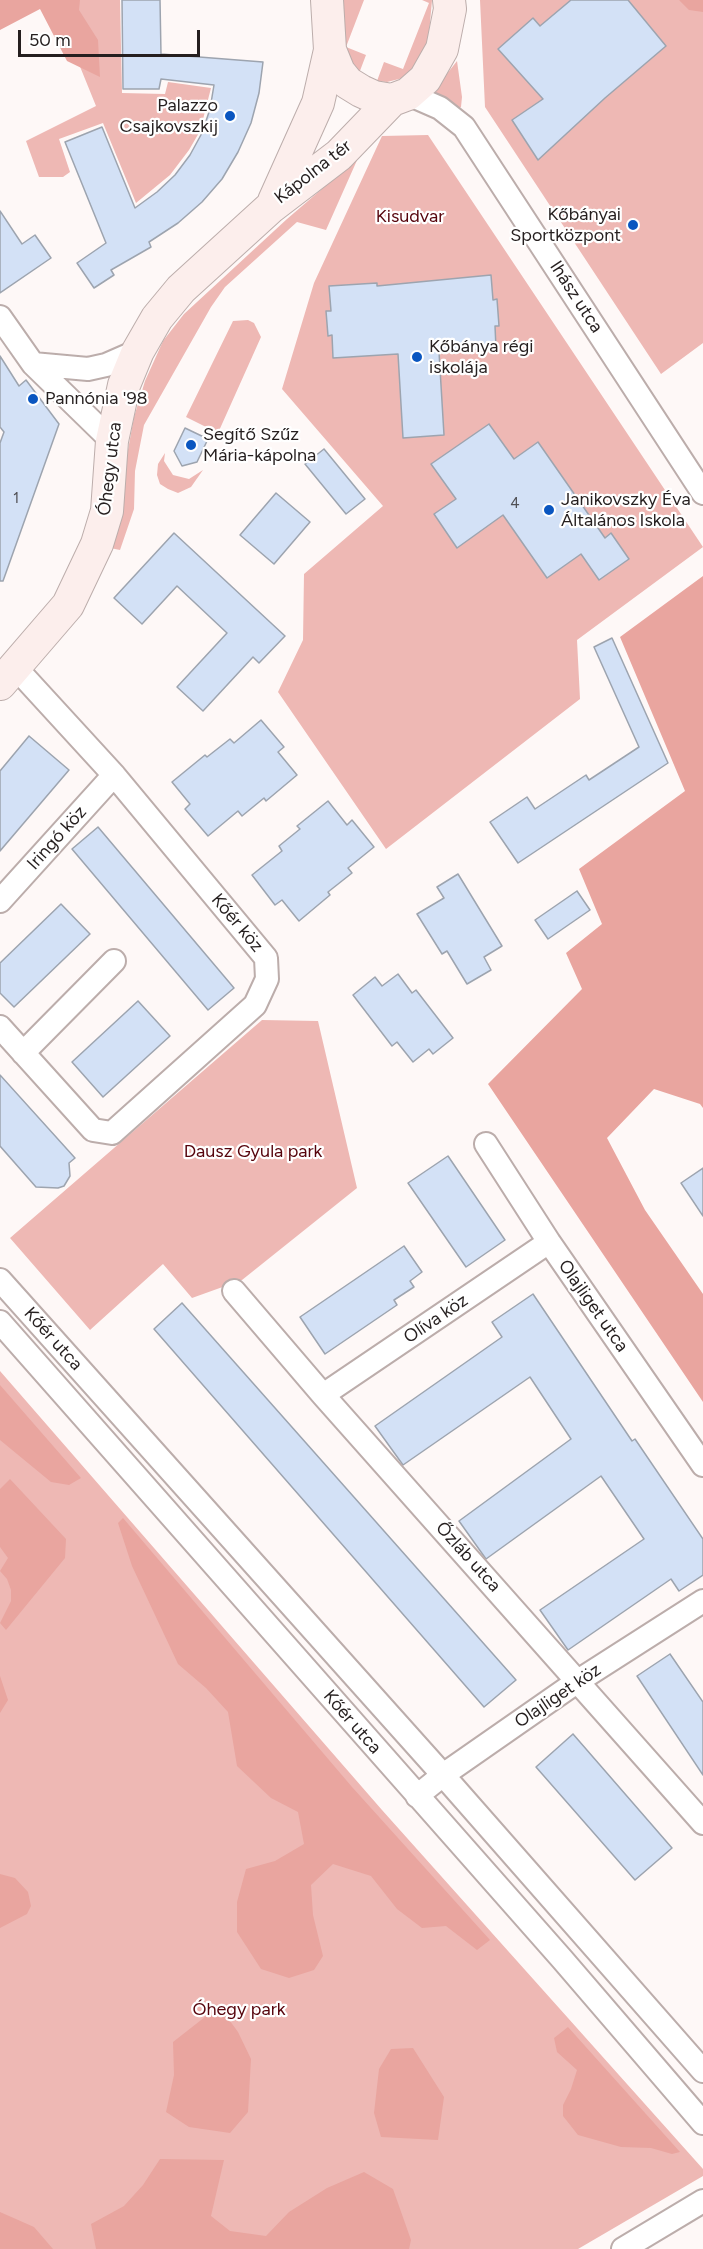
<!DOCTYPE html>
<meta charset="utf-8">
<style>
body{margin:0}
#map{position:relative;width:703px;height:2249px;overflow:hidden;background:#fef8f7;font-family:Figtree,sans-serif}
canvas{display:block}
.scale{position:absolute;left:18px;top:30px;width:182px;height:27px;box-sizing:border-box;border:3px solid #251f1f;border-top:0;padding-left:8px;font-size:18px;line-height:21px;white-space:nowrap;color:#251f1f;-webkit-text-stroke:4px #fff;paint-order:stroke}
</style>
<div id="map">
<canvas width="703" height="2249"></canvas>
<div class="scale">50 m</div>
</div>
<script>
const ctx = document.querySelector('canvas').getContext('2d');
ctx.lineJoin = 'round';
function fill(path, color) { ctx.fillStyle = color; ctx.fill(path, 'evenodd'); }
const poly = rows => new Path2D(rows.map(r => 'M' + r).join(''));
function strokePath(path, color, width, dash) { ctx.strokeStyle = color; ctx.lineWidth = width; ctx.lineCap = dash ? 'butt' : 'round'; ctx.setLineDash(dash || []); ctx.stroke(path); }
function write(font, color, halo, rows, align = 'center') {
  ctx.font = font + ' Figtree,sans-serif'; ctx.lineWidth = 4.5; ctx.setLineDash([]); ctx.textBaseline = 'middle'; ctx.strokeStyle = halo; ctx.fillStyle = color; for (const [text, x, y, turn = 0] of rows) {
    ctx.save(); ctx.translate(x, y); ctx.rotate((+turn || 0) * Math.PI / 180); ctx.textAlign = isNaN(turn) ? turn : align; if (halo) ctx.strokeText(text, 0, 0); ctx.fillText(text, 0, 0); ctx.restore();
  }
}
fill(poly([
 [53,0,120,0,122,93,165,94,168,82,211,88,200,131,189,150,170,175,136,203,103,123,59,139,70,172,63,177,39,177,26,141,96,106],
 [344,0,364,0,346,47,366,55,358,76,343,44],
 [422,0,432,0,428,46,407,77,387,82,377,81,384,62,403,69,429,3],
 [480,0,703,0,703,343,661,374,485,107],
 [457,61,462,97,461,107,458,109,425,93,438,85],
 [428,135,703,547,577,640,580,699,386,849,278,692,303,640,304,574,383,506,282,389,314,283,382,136],
 [358,158,326,230,297,222,225,287,211,307,144,425,135,471,134,509,120,550,110,548,134,417,145,381,163,341,184,314,287,219],
 [248,320,254,323,261,337,218,433,186,417,233,321],
 [165,453,164,461,173,475,189,479,203,470,191,487,178,493,168,489,160,484,157,475,158,464],
 [262,1020,318,1021,357,1188,242,1280,192,1298,163,1264,90,1330,10,1238],
 [0,1371,382,1810,703,2169,703,2176,578,2249,0,2249]
]), '#eeb8b4');
fill(poly([
 [0,0,80,0,79,10,98,40,100,77,67,61,40,9,0,30],
 [679,0,703,0,703,12,689,10],
 [703,576,703,1108,700,1104,654,1089,607,1138,645,1210,703,1294,703,1402,488,1084,582,989,566,953,602,924,579,869,685,791,620,637],
 [0,1385,81,1478,69,1485,51,1482,0,1440],
 [10,1479,66,1539,65,1558,6,1630,0,1623,11,1601,11,1590,7,1579,0,1571,8,1558,0,1547,0,1489],
 [123,1518,352,1787,490,1940,477,1950,446,1926,422,1928,397,1909,371,1876,333,1864,311,1885,313,1915,323,1956,314,1970,289,1978,261,1969,237,1932,237,1902,246,1869,275,1861,304,1844,298,1812,271,1798,237,1766,228,1712,206,1688,178,1664,132,1566,118,1523],
 [0,1676,8,1700,0,1713],
 [0,1874,15,1878,28,1892,31,1906,27,1914,0,1928],
 [219,2006,238,2032,251,2059,248,2112,230,2133,189,2127,166,2112,174,2075,173,2042],
 [568,2027,680,2152,672,2154,651,2148,621,2147,578,2135,563,2116,563,2105,571,2089,577,2070,557,2052,554,2038],
 [413,2048,444,2097,438,2140,381,2137,374,2113,379,2069,391,2049],
 [160,2159,224,2160,211,2216,230,2231,266,2236,289,2212,327,2188,364,2172,393,2189,411,2240,409,2249,96,2249,91,2224,124,2206,143,2185],
 [0,2212,34,2227,53,2249,0,2249]
]), '#e9a59f');
const building = poly([
 [122,0,160,0,161,54,263,62,259,93,251,123,238,152,222,179,202,202,178,223,149,242,151,247,111,270,114,275,94,288,77,263,106,243,65,142,102,127,135,208,157,192,175,175,190,155,202,133,210,109,214,85,161,79,159,89,123,89,122,0],
 [571,0,628,0,666,46,605,98,538,160,512,120,543,99,498,49,533,18,540,26,571,0],
 [0,211,22,244,35,235,51,258,0,293,0,211],
 [491,275,493,300,497,299,499,326,495,326,496,348,439,352,444,435,403,438,398,354,333,358,332,335,328,336,326,311,331,311,329,286,377,283,377,286,491,275],
 [0,356,19,386,26,380,59,424,3,581,0,581,0,443,4,432,0,427,0,356],
 [489,424,514,459,538,442,605,538,611,533,629,559,599,580,581,554,547,578,503,515,457,548,434,514,456,499,431,464,489,424],
 [185,428,208,439,197,462,182,466,174,451,185,428],
 [324,449,365,499,346,514,305,464,324,449],
 [276,493,310,522,274,564,240,535,276,493],
 [174,533,285,636,259,663,253,657,203,711,177,687,227,633,177,586,142,624,114,598,174,533],
 [612,638,668,763,518,863,490,822,527,797,535,809,586,775,589,780,639,747,594,647,612,638],
 [261,720,284,747,278,752,297,775,266,801,264,798,242,816,238,811,208,836,185,809,190,804,172,782,205,755,207,757,230,739,234,743,261,720],
 [29,736,69,770,0,851,0,771,29,736],
 [328,801,347,825,352,820,374,847,348,868,352,873,328,892,330,895,299,921,282,900,275,905,252,875,282,851,279,846,300,829,297,826,328,801],
 [98,827,234,988,208,1010,72,849,98,827],
 [458,874,502,946,484,957,491,970,467,984,447,951,442,954,417,914,444,898,437,887,458,874],
 [577,891,590,910,548,939,535,920,577,891],
 [61,904,90,934,14,1007,0,993,0,963,61,904],
 [398,974,412,993,416,990,453,1038,433,1054,429,1049,413,1062,397,1042,392,1046,353,995,375,977,382,986,398,974],
 [138,1001,170,1036,103,1097,72,1062,138,1001],
 [0,1075,75,1158,69,1163,70,1176,64,1186,58,1188,36,1187,0,1146,0,1075],
 [448,1156,505,1240,466,1267,408,1183,448,1156],
 [703,1168,703,1216,681,1183,703,1168],
 [404,1246,422,1272,410,1281,414,1287,394,1300,397,1305,325,1354,300,1317,404,1246],
 [533,1294,632,1441,635,1439,703,1539,703,1575,679,1591,671,1579,568,1650,540,1610,644,1539,601,1476,486,1559,459,1521,571,1439,530,1377,403,1465,375,1426,502,1337,492,1322,533,1294],
 [182,1303,516,1680,484,1707,154,1329,182,1303],
 [670,1654,703,1702,703,1775,637,1676,670,1654],
 [573,1734,672,1848,635,1880,536,1767,573,1734]
]);
fill(building, '#d3e1f6');
strokePath(building, '#9da4af', 1.5);
const street = poly([
 [408,94,440,108,464,127,703,493],
 [0,317,33,364,112,441],
 [33,364,88,369,106,365,138,351],
 [0,901,114,775],
 [0,1027,93,1130,112,1133,255,1005,267,979,266,958,114,775,15,667],
 [23,1053,114,961],
 [486,1144,549,1242,703,1465],
 [0,1280,443,1775,703,2071],
 [234,1291,323,1395,703,1823],
 [0,1322,562,1959,703,2123],
 [323,1395,549,1242],
 [417,1796,443,1775,578,1681,703,1601],
 [623,2249,703,2201]
]);
const secondary = poly([
 [327,0,330,50,339,72,348,83,361,91,374,97,392,100],
 [274,201,318,103,330,50],
 [0,684,68,605,97,544,107,511,112,441,124,385,138,351,157,318,181,289,271,207,339,155,392,100,408,94,425,79,442,49,450,9,449,0]
]);
strokePath(street, '#bcadab', 26);
strokePath(secondary, '#bcadab', 34);
strokePath(street, '#fff', 22);
strokePath(secondary, '#fceeec', 32);
for (const [x, y, r, color] of [
 [230,116,6,"#0a56c0"],
 [633,225,6,"#0a56c0"],
 [417,357,6,"#0a56c0"],
 [33,399,6,"#0a56c0"],
 [191,445,6,"#0a56c0"],
 [549,510,6,"#0a56c0"]
]) { const dot = new Path2D(); dot.arc(x, y, r, 0, 2 * Math.PI); ctx.fillStyle = color; ctx.fill(dot); strokePath(dot, '#fff', 2); }
write('15px', '#505055', null, [
 ["1",16,499],
 ["4",515,504]
]);
write('18px', '#251f1f', '#fff', [
 ["Palazzo",218,106,"right"],
 ["Csajkovszkij",218,127,"right"],
 ["Kőbányai",621,215,"right"],
 ["Sportközpont",621,236,"right"],
 ["Kőbánya régi",429,347],
 ["iskolája",429,368],
 ["Pannónia '98",45,399],
 ["Segítő Szűz",203,435],
 ["Mária-kápolna",203,456],
 ["Janikovszky Éva",561,500],
 ["Általános Iskola",561,521]
], 'left');
write('18px', '#251f1f', '#fff', [
 ["Kápolna tér",313,172,-38],
 ["Ihász utca",576,297,57],
 ["Óhegy utca",110,469,-83],
 ["Iringó köz",57,838,-48],
 ["Kőér köz",237,923,50],
 ["Olajliget utca",593,1306,55],
 ["Olíva köz",436,1319,-34],
 ["Kőér utca",53,1339,48],
 ["Őzláb utca",468,1557,48],
 ["Olajliget köz",558,1696,-34],
 ["Kőér utca",352,1722,49]
]);
write('18px', '#56040c', '#fff', [
 ["Kisudvar",410,217],
 ["Dausz Gyula park",253,1152],
 ["Óhegy park",239,2010]
]);
</script>
